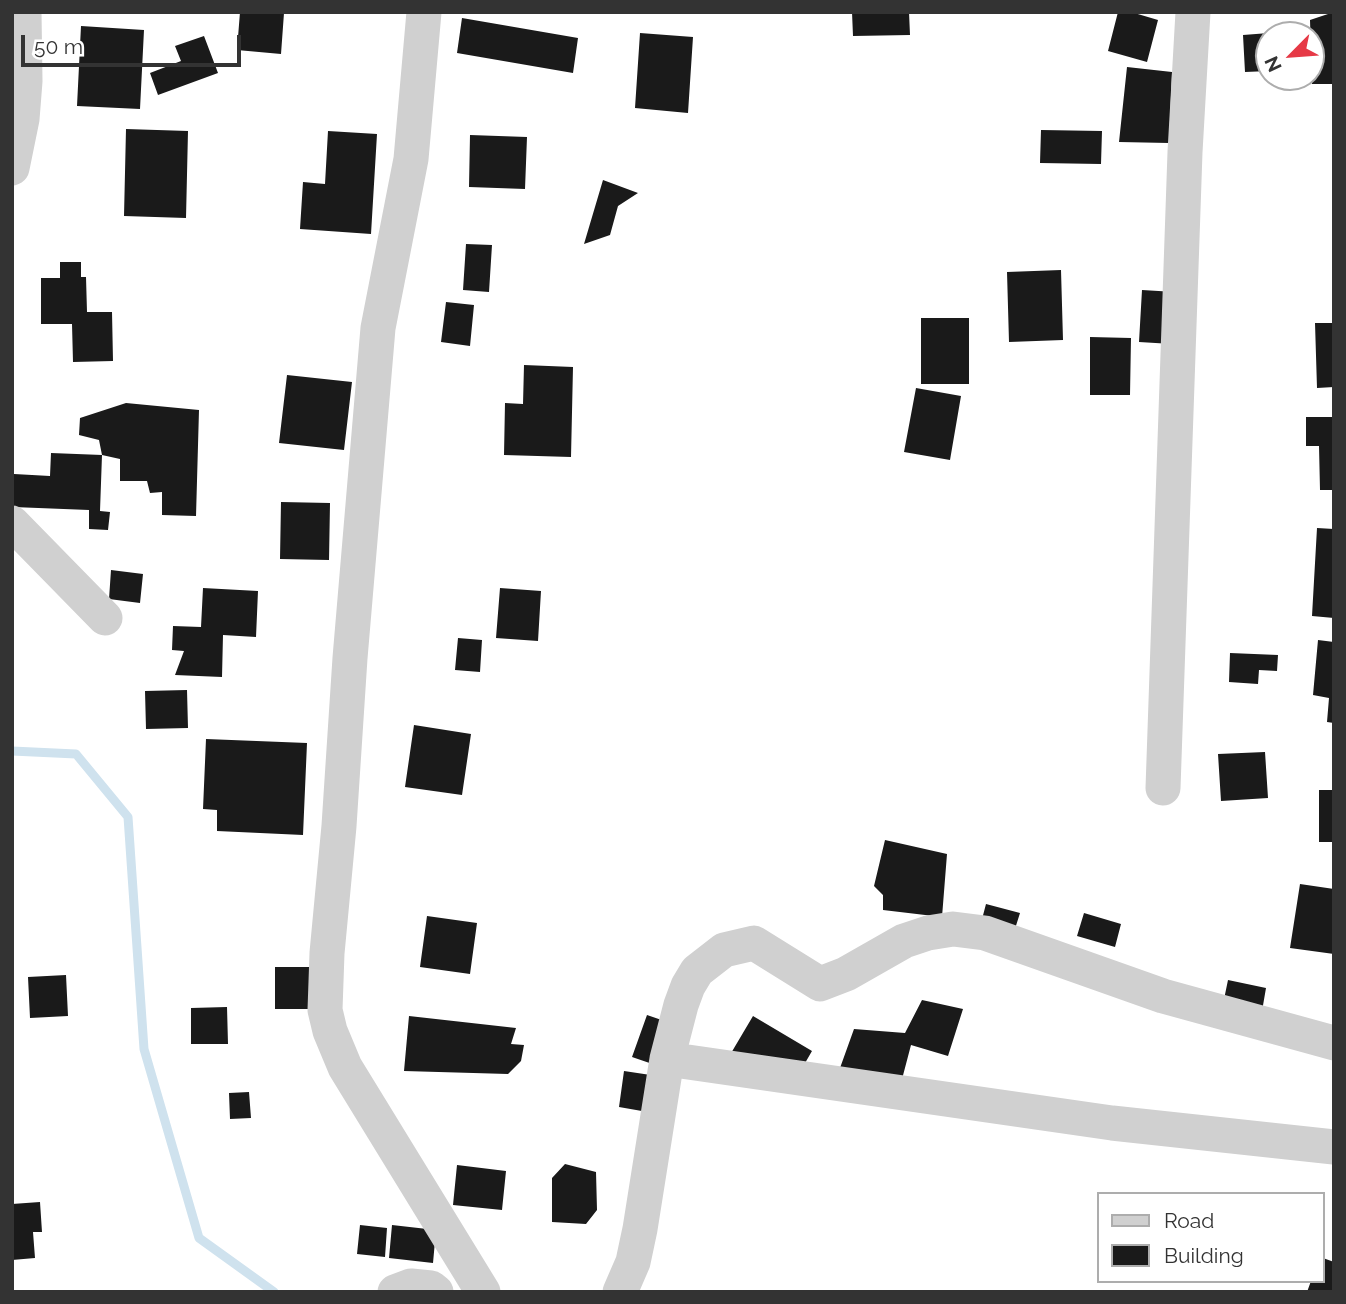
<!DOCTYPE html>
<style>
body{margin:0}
#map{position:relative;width:1346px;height:1304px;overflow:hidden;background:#fff;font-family:Raleway,sans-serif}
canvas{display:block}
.frame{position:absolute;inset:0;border:14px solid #333;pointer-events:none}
.legend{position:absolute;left:1097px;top:1192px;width:228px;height:91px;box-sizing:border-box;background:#fff;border:2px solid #adadad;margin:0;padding:9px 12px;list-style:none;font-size:21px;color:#333}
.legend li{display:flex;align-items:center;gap:14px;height:35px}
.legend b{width:35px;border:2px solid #adadad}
.north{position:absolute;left:1255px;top:21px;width:70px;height:70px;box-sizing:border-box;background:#fff;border:2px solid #adadad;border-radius:50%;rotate:245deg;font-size:19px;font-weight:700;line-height:28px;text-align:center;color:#333}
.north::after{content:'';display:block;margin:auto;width:24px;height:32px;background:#e63946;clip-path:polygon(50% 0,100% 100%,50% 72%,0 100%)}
.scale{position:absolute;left:21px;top:35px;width:220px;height:32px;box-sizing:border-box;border:4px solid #333;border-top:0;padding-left:9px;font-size:21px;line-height:24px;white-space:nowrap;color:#333;-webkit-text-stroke:5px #fff;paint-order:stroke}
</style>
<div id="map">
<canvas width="1346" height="1304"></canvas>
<div class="frame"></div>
<ul class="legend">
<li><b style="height:9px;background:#d0d0d0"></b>Road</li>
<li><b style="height:19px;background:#1a1a1a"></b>Building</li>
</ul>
<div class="north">N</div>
<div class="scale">50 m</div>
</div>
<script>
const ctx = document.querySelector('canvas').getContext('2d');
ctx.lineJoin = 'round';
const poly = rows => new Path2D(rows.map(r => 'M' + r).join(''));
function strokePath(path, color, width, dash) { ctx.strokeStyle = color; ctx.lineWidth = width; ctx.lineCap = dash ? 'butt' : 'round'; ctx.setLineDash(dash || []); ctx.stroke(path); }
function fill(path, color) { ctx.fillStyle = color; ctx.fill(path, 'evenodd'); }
strokePath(poly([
 [12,751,76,754,128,817,144,1049,199,1238,274,1292]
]), '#cfe2ee', 9);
fill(poly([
 [240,12,284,13,281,54,237,50],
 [852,12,909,12,910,35,853,36],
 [1118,12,1131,12,1158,20,1147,62,1108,51],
 [1334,12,1334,84,1312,84,1310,20],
 [462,18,578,38,573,73,457,53],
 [81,26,144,30,140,109,77,106],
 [640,33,693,37,688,113,635,108],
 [1269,33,1269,71,1245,72,1243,35],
 [204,36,218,73,158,95,150,73,181,61,175,46],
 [1127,67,1172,72,1169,143,1119,142],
 [126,129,188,131,186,218,124,216],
 [1041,130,1102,131,1101,164,1040,163],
 [328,131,377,134,371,234,300,229,303,182,325,184],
 [470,135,527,137,525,189,469,187],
 [603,180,638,193,618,206,610,235,584,244],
 [466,244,492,245,489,292,463,290],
 [60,262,81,262,81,277,86,277,87,312,112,312,113,361,73,362,72,324,41,324,41,278,60,278],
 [1061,270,1063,340,1009,342,1007,272],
 [1142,290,1175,292,1172,344,1139,342],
 [446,302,474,305,470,346,441,342],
 [921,318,969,318,969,384,921,384],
 [1315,323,1334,323,1334,387,1317,388],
 [1090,337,1131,338,1130,395,1090,395],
 [524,365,573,367,571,457,504,455,505,403,523,404],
 [287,375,352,382,344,450,279,443],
 [916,388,961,396,950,460,904,452],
 [126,403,199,410,196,516,162,515,162,492,150,493,147,481,120,481,120,459,102,455,100,511,110,512,108,530,89,529,89,510,13,507,14,474,50,476,51,453,102,455,99,440,79,435,80,418],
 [1306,417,1334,417,1334,490,1320,490,1319,446,1306,446],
 [281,502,330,503,329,560,280,559],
 [1317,528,1334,529,1334,618,1312,616],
 [111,570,143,574,140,603,109,599],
 [203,588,258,591,256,637,223,635,222,677,175,675,184,651,172,650,173,626,201,627],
 [500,588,541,591,538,641,496,638],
 [458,638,482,640,480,672,455,670],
 [1318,640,1334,642,1334,723,1327,722,1329,698,1313,695],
 [1230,653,1278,655,1277,671,1259,670,1258,684,1229,682],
 [187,690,188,728,146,729,145,691],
 [414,725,471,734,462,795,405,787],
 [206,739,307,743,303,835,217,831,217,810,203,809],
 [1265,752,1268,798,1221,801,1218,754],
 [1319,790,1334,790,1334,842,1319,842],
 [885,840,947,854,942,917,883,910,883,895,874,886],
 [1300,884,1334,889,1334,954,1290,948],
 [986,904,1020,913,1014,932,981,923],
 [1084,913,1121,924,1115,947,1077,936],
 [427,916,477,923,470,974,420,967],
 [275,967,321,967,322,1009,275,1009],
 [66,975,68,1016,30,1018,28,977],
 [1228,980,1266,988,1261,1017,1222,1009],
 [922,1000,963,1009,948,1056,911,1045,901,1083,840,1068,854,1029,905,1033],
 [227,1007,228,1044,191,1044,191,1008],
 [647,1015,685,1028,670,1070,632,1057],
 [409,1016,516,1028,511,1044,524,1045,521,1061,508,1074,404,1071],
 [753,1016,812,1051,797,1077,724,1065],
 [624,1071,664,1077,659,1114,619,1107],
 [249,1092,251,1118,230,1119,229,1093],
 [565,1164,596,1172,597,1210,586,1224,552,1222,552,1178],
 [457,1165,506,1171,502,1210,453,1205],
 [40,1202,42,1232,33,1232,35,1258,12,1260,12,1204],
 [360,1225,387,1228,385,1257,357,1254],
 [392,1225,436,1230,433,1263,389,1258],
 [1323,1258,1334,1262,1334,1292,1307,1292,1311,1281,1323,1281]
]), '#1a1a1a');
strokePath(poly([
 [424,12,411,159,378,328,350,658,339,826,327,953,325,1010,330,1031,345,1067,483,1292],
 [12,168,22,119,25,81,24,12],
 [12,523,105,618],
 [1163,788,1185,152,1193,12],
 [667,1059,1112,1123,1334,1147],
 [395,1292,411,1286,431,1288,436,1292],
 [620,1292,633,1262,640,1229,667,1059,681,1005,688,986,697,971,724,950,754,943,820,984,846,974,904,941,928,933,953,929,985,933,1163,996,1334,1043]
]), '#d0d0d0', 35);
</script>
